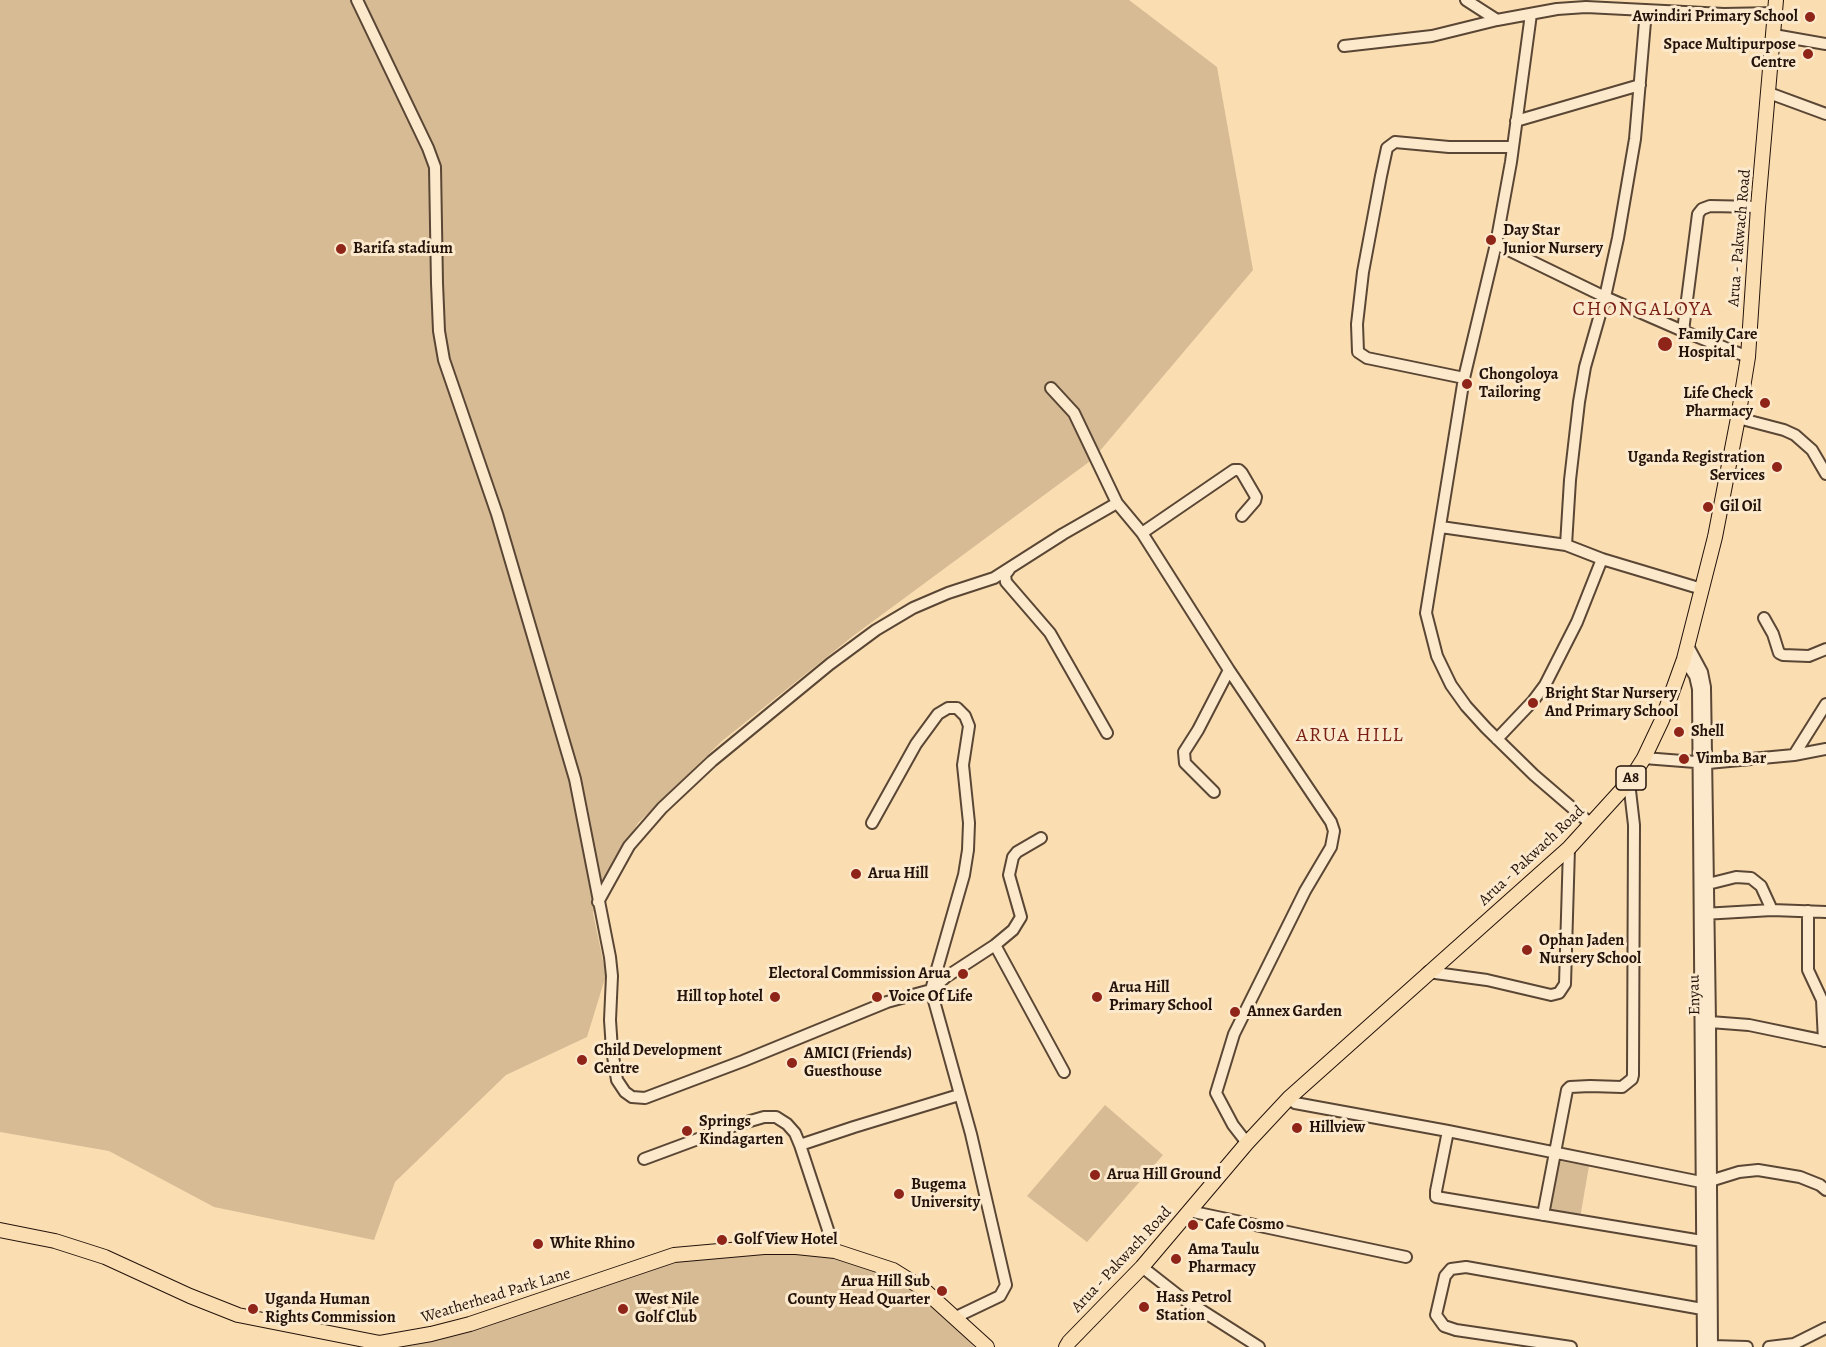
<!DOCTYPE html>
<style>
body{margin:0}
canvas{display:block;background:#faddb1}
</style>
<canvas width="1826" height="1347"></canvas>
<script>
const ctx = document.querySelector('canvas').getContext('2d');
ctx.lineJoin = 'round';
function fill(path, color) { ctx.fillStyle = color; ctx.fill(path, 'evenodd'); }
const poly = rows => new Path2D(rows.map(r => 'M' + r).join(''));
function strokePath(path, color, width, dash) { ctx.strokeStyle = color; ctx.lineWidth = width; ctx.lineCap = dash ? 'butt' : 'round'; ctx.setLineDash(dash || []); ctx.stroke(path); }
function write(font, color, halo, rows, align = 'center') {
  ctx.font = font + ' Alegreya,serif'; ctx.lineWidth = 6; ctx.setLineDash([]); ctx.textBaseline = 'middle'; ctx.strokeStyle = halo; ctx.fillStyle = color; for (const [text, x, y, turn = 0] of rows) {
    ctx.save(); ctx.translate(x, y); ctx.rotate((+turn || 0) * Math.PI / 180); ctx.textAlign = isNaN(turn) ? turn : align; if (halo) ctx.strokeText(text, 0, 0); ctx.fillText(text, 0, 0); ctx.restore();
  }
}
fill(poly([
 [0,0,1129,0,1217,67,1253,270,1093,459,853,636,722,741,638,823,602,885,593,913,606,975,587,1037,506,1075,395,1182,374,1240,214,1207,109,1151,0,1132],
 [1105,1105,1163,1155,1087,1242,1027,1196],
 [1558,1161,1589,1166,1580,1218,1548,1213],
 [767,1249,826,1253,885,1272,939,1309,974,1347,402,1347,538,1306,652,1262]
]), '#d6bb95');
const minor = poly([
 [357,0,428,148,435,167,437,283,439,331,444,360,497,514,575,779,610,957,612,976,610,1020,612,1050,617,1080,625,1092,632,1097,645,1098,743,1061,887,1002,931,990,971,1134,1006,1285,1000,1296,956,1317],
 [1466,0,1497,20],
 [1531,14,1511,162,1496,244,1464,378,1426,613,1437,656,1451,685,1466,706,1486,728,1534,775,1591,824],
 [1774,35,1826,44],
 [1344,46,1432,36,1497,20,1557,9,1586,7,1724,14,1776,13],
 [1769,93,1826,114],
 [1516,121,1640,85],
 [1496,244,1605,297,1683,331,1748,357],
 [1683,331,1698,214,1702,209,1710,206,1758,207],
 [1464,378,1367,358,1358,352,1357,324,1363,272,1381,176,1387,148,1395,142,1449,147,1513,147],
 [1051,388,1074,413,1117,503,1142,533,1229,670,1331,822,1334,831,1331,847,1305,891,1234,1034,1216,1093,1233,1125,1247,1143],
 [1738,418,1784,430,1795,435,1812,450,1826,474],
 [1441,527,1566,545,1602,559,1702,589],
 [1142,533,1234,470,1239,470,1242,473,1256,497,1255,501,1242,516],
 [1566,545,1570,480,1579,402,1585,367,1605,297,1618,238,1635,139,1646,10],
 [1009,570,1005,575,1006,582,1050,633,1107,733],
 [1764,618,1773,634,1779,653,1783,655,1809,656,1826,649],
 [1688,646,1702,672,1705,687,1710,1022,1712,1347],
 [1684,659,1695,676,1698,689,1703,1347],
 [1497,739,1533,701,1545,685,1577,622,1602,559],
 [1794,755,1826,704],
 [1644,758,1708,763,1794,755,1826,749],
 [1214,792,1185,763,1184,752,1198,730,1229,670],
 [872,823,916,744,938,714,948,708,957,708,965,716,969,726,963,765,969,823,968,850,964,875,931,990],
 [1708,884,1736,877,1751,878,1761,886,1772,910],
 [598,902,629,846,662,808,712,761,830,664,876,630,913,608,948,593,994,578,1063,534,1117,503],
 [1808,911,1808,970,1822,1000,1824,1041],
 [1703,914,1772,910,1826,912],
 [995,945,1013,930,1021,917,1009,875,1013,857,1017,852,1041,838],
 [1428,972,1487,980,1551,995,1559,993,1565,984,1569,848],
 [931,990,946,977,995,945,1064,1072],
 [1710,1022,1749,1025,1826,1041],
 [1289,1098,1295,1103,1448,1131,1701,1182,1710,1181,1739,1172,1758,1170,1800,1177,1820,1185,1826,1190],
 [1448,1131,1436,1191,1436,1197,1708,1242],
 [800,1145,854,1127,959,1095],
 [644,1159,733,1126,764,1117,776,1117,787,1124,795,1133,800,1145,835,1251],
 [1189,1211,1406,1257],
 [1543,1215,1567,1090,1570,1087,1590,1086,1622,1087,1632,1079,1633,1075,1634,825,1629,782],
 [1142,1267,1179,1296,1259,1347],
 [1712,1346,1747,1347],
 [1571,1347,1456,1330,1444,1326,1436,1315,1445,1276,1451,1269,1466,1267,1708,1310],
 [1769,1347,1794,1344,1826,1328]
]);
const major = poly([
 [0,1230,55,1241,105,1257,190,1296,238,1315,380,1343,431,1334,470,1324,674,1255,764,1247,796,1247,835,1251,893,1270,922,1288,987,1347],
 [1066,1347,1069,1342,1142,1267,1247,1143,1289,1098,1569,848,1629,782,1644,758,1662,720,1684,659,1715,537,1738,418,1748,357,1758,207,1776,0]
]);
strokePath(minor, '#5a4634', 14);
strokePath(major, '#24130b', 16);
strokePath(minor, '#fce9cc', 10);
strokePath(major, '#faddb1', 14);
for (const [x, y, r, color] of [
 [1810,17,6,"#8f2418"],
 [1808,54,6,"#8f2418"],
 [1491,240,6,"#8f2418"],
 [341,249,6,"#8f2418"],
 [1665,344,8,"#8f2418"],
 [1467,384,6,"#8f2418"],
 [1765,403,6,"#8f2418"],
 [1777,467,6,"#8f2418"],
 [1708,507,6,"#8f2418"],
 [1533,703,6,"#8f2418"],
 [1679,732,6,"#8f2418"],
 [1684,759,6,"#8f2418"],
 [856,874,6,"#8f2418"],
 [1527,950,6,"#8f2418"],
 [963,974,6,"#8f2418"],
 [775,997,6,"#8f2418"],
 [877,997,6,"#8f2418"],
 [1097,997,6,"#8f2418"],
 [1235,1012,6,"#8f2418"],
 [582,1060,6,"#8f2418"],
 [792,1063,6,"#8f2418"],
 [1297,1128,6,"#8f2418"],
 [687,1131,6,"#8f2418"],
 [1095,1175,6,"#8f2418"],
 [899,1194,6,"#8f2418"],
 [1193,1225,6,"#8f2418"],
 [722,1240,6,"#8f2418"],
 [538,1244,6,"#8f2418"],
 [1176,1259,6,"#8f2418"],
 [942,1291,6,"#8f2418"],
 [1144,1307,6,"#8f2418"],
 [253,1309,6,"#8f2418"],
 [623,1309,6,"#8f2418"]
]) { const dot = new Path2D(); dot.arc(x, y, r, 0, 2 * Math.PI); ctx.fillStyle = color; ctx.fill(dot); strokePath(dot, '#fce9cc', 2); }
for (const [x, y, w] of [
 [1631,778,30]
]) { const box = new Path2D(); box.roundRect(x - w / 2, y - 12, w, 24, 4.5); ctx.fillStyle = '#fce9cc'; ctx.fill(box); strokePath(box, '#24130b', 1.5); }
write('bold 15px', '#24130b', null, [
 ["A8",1631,778]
]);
write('bold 16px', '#24130b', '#fce9cc', [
 ["Awindiri Primary School",1798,17,"right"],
 ["Space Multipurpose",1796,45,"right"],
 ["Centre",1796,63,"right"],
 ["Day Star",1503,231],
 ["Junior Nursery",1503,249],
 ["Barifa stadium",353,249],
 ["Family Care",1678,335],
 ["Hospital",1678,353],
 ["Chongoloya",1479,375],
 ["Tailoring",1479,393],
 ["Life Check",1753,394,"right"],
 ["Pharmacy",1753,412,"right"],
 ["Uganda Registration",1765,458,"right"],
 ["Services",1765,476,"right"],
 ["Gil Oil",1720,507],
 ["Bright Star Nursery",1545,694],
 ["And Primary School",1545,712],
 ["Shell",1691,732],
 ["Vimba Bar",1696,759],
 ["Arua Hill",868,874],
 ["Ophan Jaden",1539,941],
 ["Nursery School",1539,959],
 ["Electoral Commission Arua",951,974,"right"],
 ["Arua Hill",1109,988],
 ["Primary School",1109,1006],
 ["Hill top hotel",763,997,"right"],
 ["Voice Of Life",889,997],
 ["Annex Garden",1247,1012],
 ["Child Development",594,1051],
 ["Centre",594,1069],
 ["AMICI (Friends)",804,1054],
 ["Guesthouse",804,1072],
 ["Springs",699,1122],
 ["Kindagarten",699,1140],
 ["Hillview",1309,1128],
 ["Arua Hill Ground",1107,1175],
 ["Bugema",911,1185],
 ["University",911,1203],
 ["Cafe Cosmo",1205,1225],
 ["Golf View Hotel",734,1240],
 ["White Rhino",550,1244],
 ["Ama Taulu",1188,1250],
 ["Pharmacy",1188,1268],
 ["Arua Hill Sub",930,1282,"right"],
 ["County Head Quarter",930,1300,"right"],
 ["Hass Petrol",1156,1298],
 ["Station",1156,1316],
 ["Uganda Human",265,1300],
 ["Rights Commission",265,1318],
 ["West Nile",635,1300],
 ["Golf Club",635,1318]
], 'left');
write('16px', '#24130b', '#fce9cc', [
 ["Arua - Pakwach Road",1740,238,-85],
 ["Arua - Pakwach Road",1532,856,-43],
 ["Enyau",1695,995,-91],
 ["Arua - Pakwach Road",1122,1260,-47],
 ["Weatherhead Park Lane",496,1296,-17]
]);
ctx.letterSpacing = '1.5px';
write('20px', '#7a1f14', '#fce9cc', [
 ["CHONGALOYA",1643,310],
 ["ARUA HILL",1350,736]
]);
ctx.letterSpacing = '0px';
</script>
